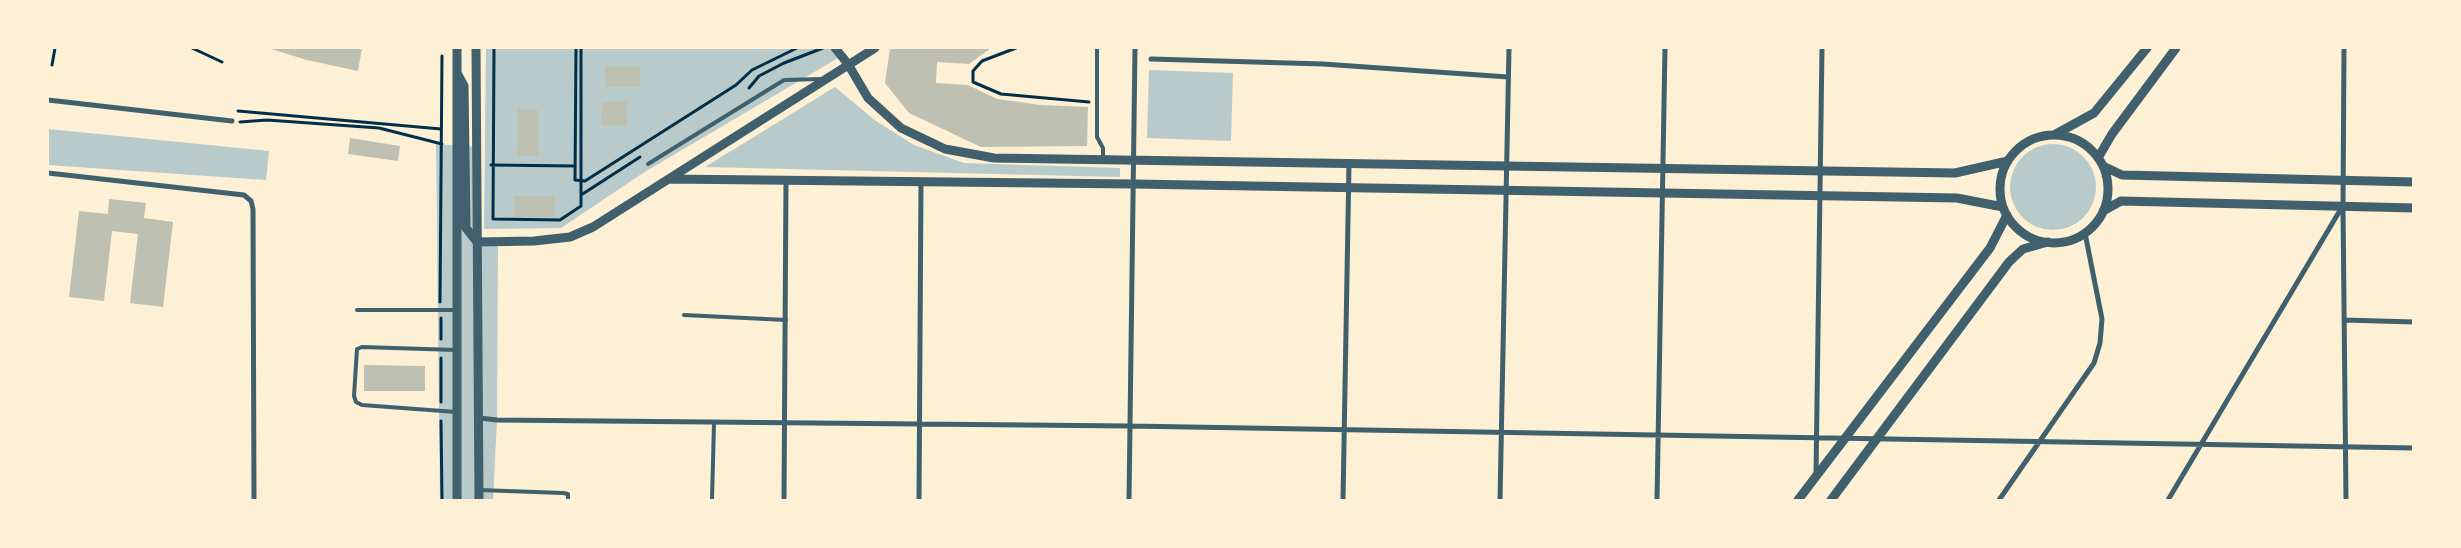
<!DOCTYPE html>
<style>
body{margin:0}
#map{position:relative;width:2461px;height:548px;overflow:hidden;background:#fdf0d5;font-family:"Fira Sans",sans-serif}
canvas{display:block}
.frame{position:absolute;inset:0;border:49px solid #fdf0d5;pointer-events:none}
</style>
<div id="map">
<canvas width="2461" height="548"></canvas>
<div class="frame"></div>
</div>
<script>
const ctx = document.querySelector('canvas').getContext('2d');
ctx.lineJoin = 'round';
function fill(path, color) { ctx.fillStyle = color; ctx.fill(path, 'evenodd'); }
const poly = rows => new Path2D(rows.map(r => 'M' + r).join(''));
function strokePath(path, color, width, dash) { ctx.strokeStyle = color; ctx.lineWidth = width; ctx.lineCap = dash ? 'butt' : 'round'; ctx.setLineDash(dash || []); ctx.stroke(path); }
fill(poly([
 [486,48,829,48,838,58,643,173,561,228,484,229],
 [1149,70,1233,73,1231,141,1147,138],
 [835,87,876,121,914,145,964,163,1120,168,1120,177,705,167],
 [48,129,269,151,266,180,48,165],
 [436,144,477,147,477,243,498,243,497,420,493,500,440,500],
 '2010 187a43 43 0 1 1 86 0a43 43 0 1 1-86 0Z'
]), '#b9caca');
fill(poly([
 [268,48,362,48,358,71,307,60],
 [890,48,991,48,969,64,937,62,936,83,968,85,997,99,1041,105,1088,107,1087,146,981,147,909,113,885,83],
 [605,66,640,66,640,87,605,87],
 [602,102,627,102,627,126,601,125],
 [518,109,538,110,538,156,517,156],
 [350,138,400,146,398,161,348,154],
 [514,196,555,196,555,217,514,217],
 [109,199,146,203,144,218,173,222,163,307,130,303,138,234,112,231,104,301,69,297,79,211,108,214],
 [364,365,425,366,425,391,364,391]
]), '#bec0b2');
strokePath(poly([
 [192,48,222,62],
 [494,48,493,219,560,220,581,206,581,195,640,157],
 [576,48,575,180,585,181,736,85,752,70,797,48],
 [1016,48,982,61,973,71,973,82,1001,94,1089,102],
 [52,65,55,48],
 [749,88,759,76,784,63,823,48],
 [238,111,441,129],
 [240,122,267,120,379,128,442,144],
 [491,165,575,166],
 [581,194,581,48],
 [440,302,442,56],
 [441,318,441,339],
 [441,358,441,402],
 [441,421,442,500]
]), '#003049', 3);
strokePath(poly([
 [1097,48,1097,137,1103,148,1103,159],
 [648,164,784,80,822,79],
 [357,310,456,310],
 [684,315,786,320],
 [456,412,362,405,356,402,354,396,357,349,362,347,456,350],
 [479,490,563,493,568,494,568,500],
 [712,500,714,423]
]), '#3f606c', 4);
strokePath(poly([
 [2344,48,2343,207,2346,500],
 [1151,59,1323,64,1508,77],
 [48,100,232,121],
 [48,173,244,195,251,201,253,209,254,500],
 [2344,320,2414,322],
 [479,418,497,420,1130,426,2414,448],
 [1816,474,1822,48],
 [784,500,786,180],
 [919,500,921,182],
 [1129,500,1135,48],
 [1343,500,1349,163],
 [1500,500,1509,48],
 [1657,500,1665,48],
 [1999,500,2094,363,2100,343,2102,319,2085,233],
 [2168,500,2342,207]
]), '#3f606c', 5);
strokePath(poly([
 [457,48,457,500],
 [476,48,479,500],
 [835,48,848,64,868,98,901,128,945,149,994,158,1955,173,2008,161],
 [457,73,464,86,466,228,477,242,534,241,570,237,593,227,875,48],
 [2054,135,2094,113,2147,48],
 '2000 189a54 54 0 1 1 108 0a54 54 0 1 1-108 0Z',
 [2098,158,2112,134,2176,48],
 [2103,166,2122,175,2414,182],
 [669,179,1134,184,1957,198,2003,207],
 [2103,211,2121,201,2414,208],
 [1798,500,1990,248,2007,215],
 [1831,500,2009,262,2023,249,2048,242]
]), '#3f606c', 9);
</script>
